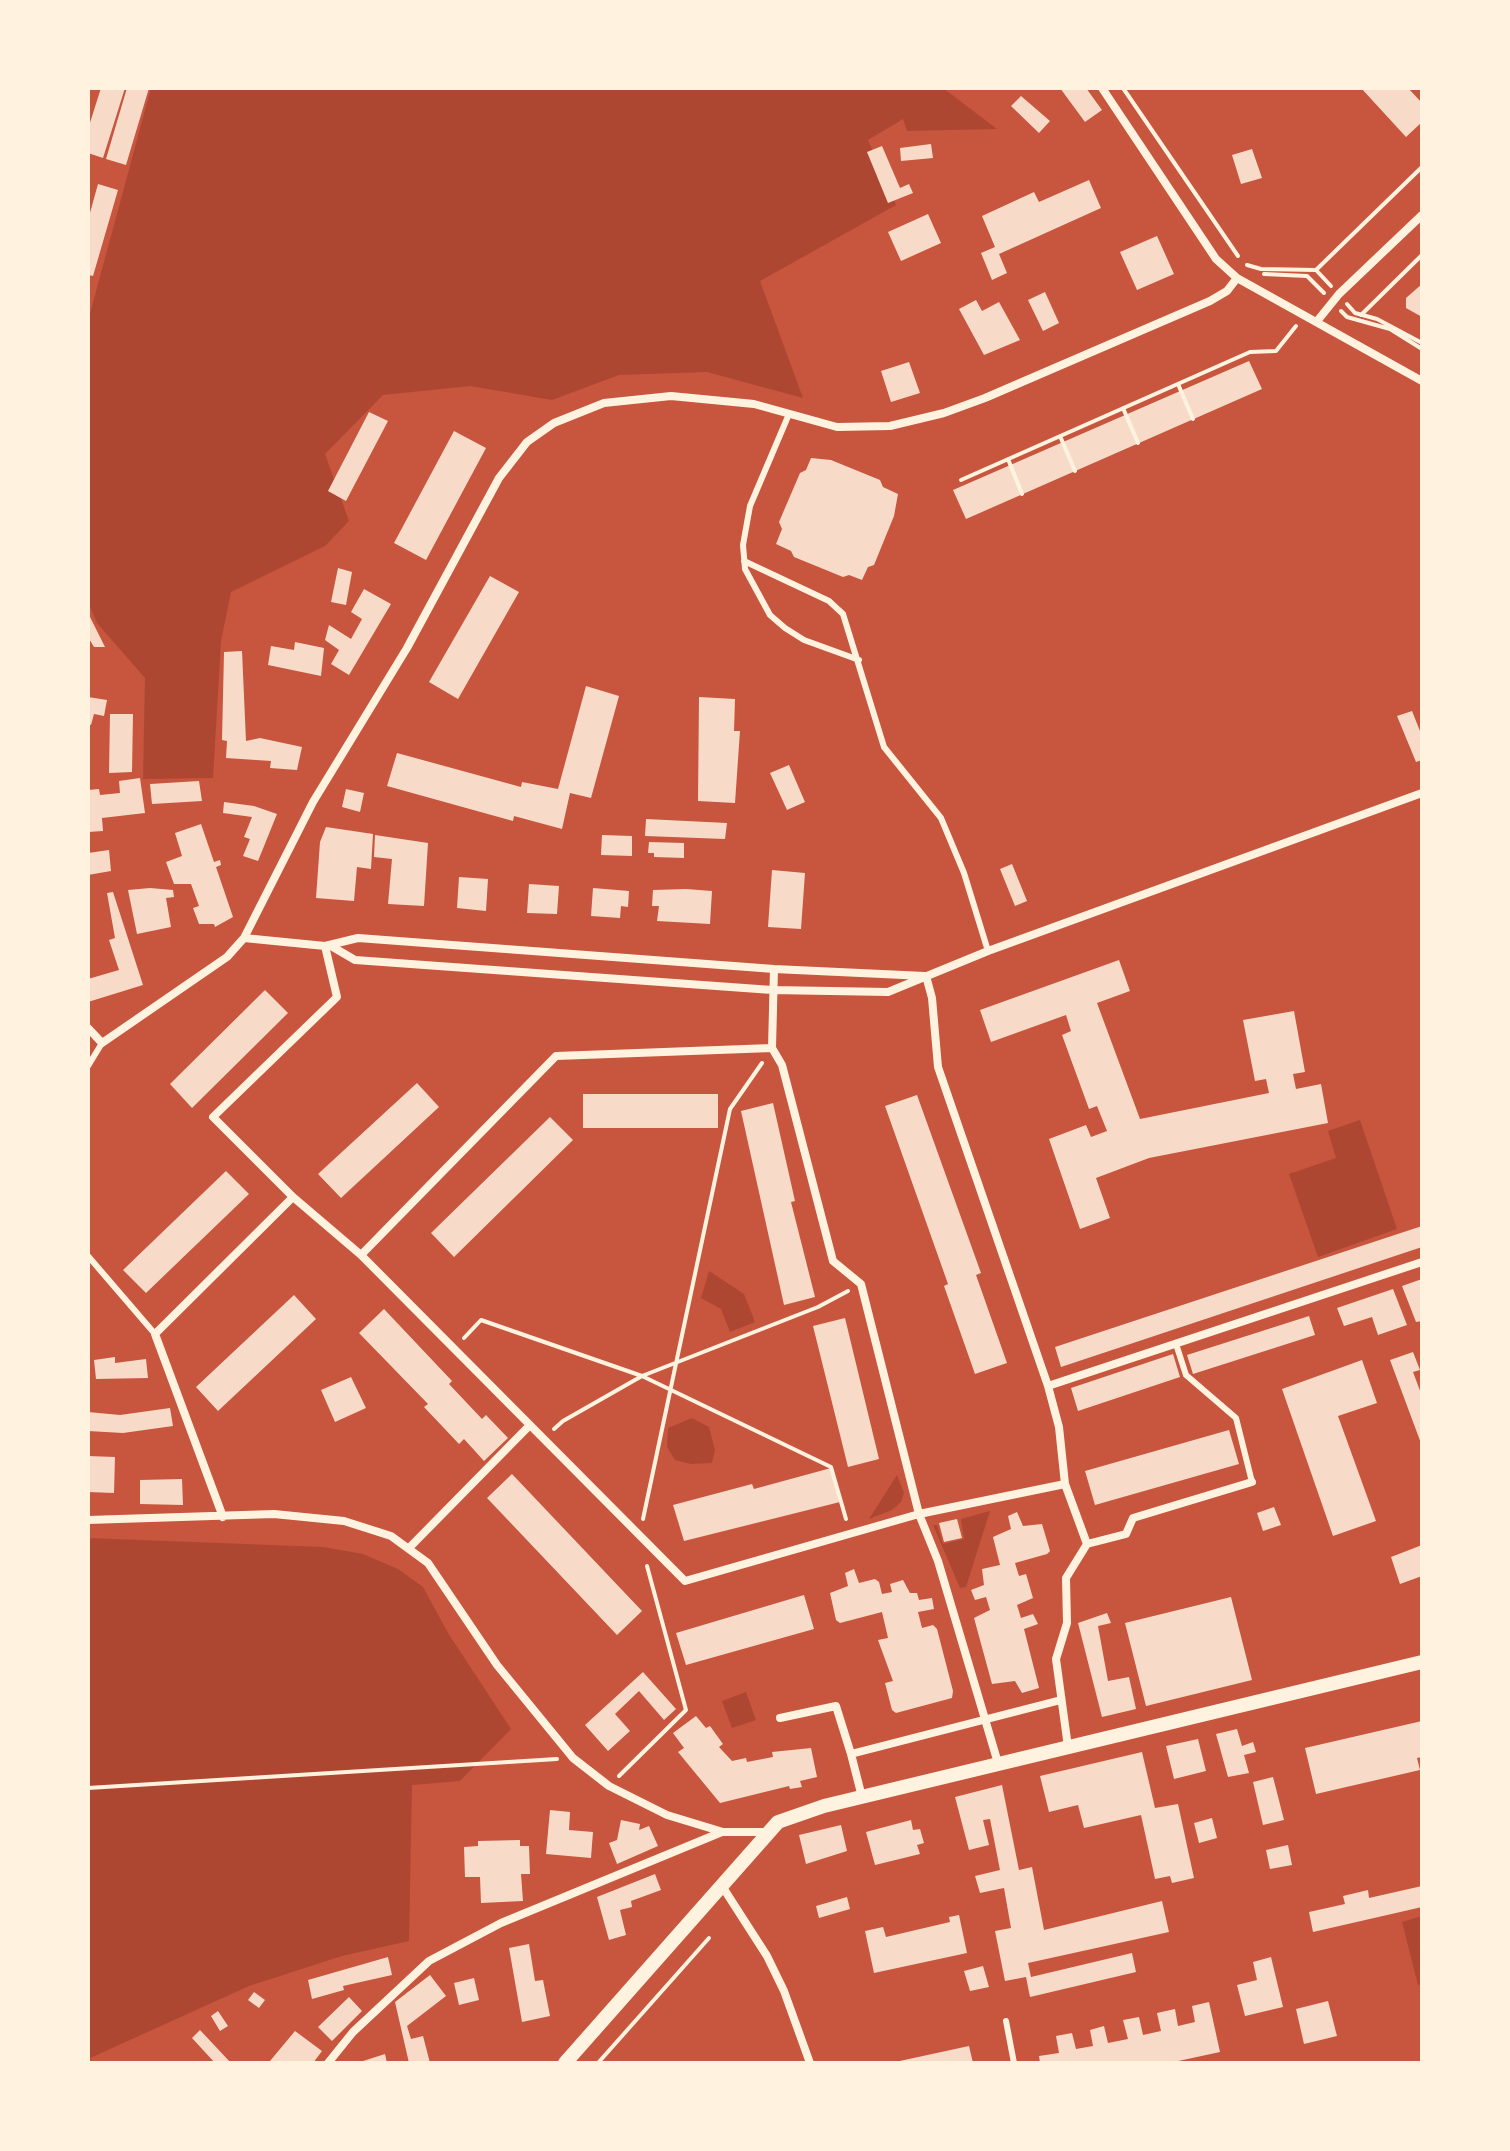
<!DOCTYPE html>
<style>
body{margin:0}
#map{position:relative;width:1510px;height:2151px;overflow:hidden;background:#c8553d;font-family:Merriweather,serif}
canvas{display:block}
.frame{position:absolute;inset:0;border:90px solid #fff3e0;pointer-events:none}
</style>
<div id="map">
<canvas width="1510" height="2151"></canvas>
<div class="frame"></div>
</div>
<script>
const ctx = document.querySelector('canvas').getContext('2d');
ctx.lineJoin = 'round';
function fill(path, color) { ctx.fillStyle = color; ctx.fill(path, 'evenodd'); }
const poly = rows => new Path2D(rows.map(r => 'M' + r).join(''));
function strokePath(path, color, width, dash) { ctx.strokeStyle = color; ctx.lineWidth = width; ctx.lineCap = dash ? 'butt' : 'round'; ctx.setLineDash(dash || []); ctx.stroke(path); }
fill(poly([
 [151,88,943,88,997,129,907,131,903,119,868,140,896,205,760,281,803,398,707,372,619,375,552,400,470,386,383,395,325,454,349,521,325,546,231,592,221,641,213,778,143,779,145,678,97,623,88,602,88,321],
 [1360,1120,1397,1229,1318,1257,1289,1174,1336,1158,1328,1131],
 [709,1271,744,1294,755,1322,730,1332,721,1309,701,1298],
 [692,1418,709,1427,715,1450,712,1463,691,1464,675,1460,667,1447,668,1428],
 [897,1475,904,1493,901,1502,892,1510,869,1519],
 [990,1511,966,1587,960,1588,933,1525,937,1525,943,1544,964,1539,961,1519],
 [88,1538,323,1547,363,1554,398,1569,423,1587,448,1633,511,1729,460,1781,412,1785,409,1941,342,1956,249,1986,88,2059],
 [746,1692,756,1720,732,1728,722,1701],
 [1422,1916,1422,1984,1418,1985,1402,1922]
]), '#ae4732');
fill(poly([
 [101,88,125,88,103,158,88,153,88,129],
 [127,88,149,88,126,165,106,159],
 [1060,88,1086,88,1102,110,1085,122],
 [1361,88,1408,88,1422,103,1422,122,1406,137],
 [1021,96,1050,121,1039,133,1011,106],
 [931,144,933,158,901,161,900,148],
 [882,146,900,188,909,184,913,193,888,203,867,152],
 [1252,149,1262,178,1241,184,1232,155],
 [1089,180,1101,208,999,254,1007,273,992,280,981,253,995,247,982,216,1034,192,1039,202],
 [98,184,118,190,93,276,88,275,88,220],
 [928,214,941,243,901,261,888,232],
 [1157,236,1174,274,1137,290,1120,252],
 [1422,284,1422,317,1406,308,1406,298],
 [1045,292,1059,323,1043,331,1028,300],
 [976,300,982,311,999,302,1020,340,984,355,959,309],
 [1249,361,1262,389,966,519,953,490],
 [909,362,920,393,891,402,881,371],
 [369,412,388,421,346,501,328,491],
 [454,431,486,448,426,560,394,543],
 [811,458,831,460,880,480,883,487,898,494,894,516,874,565,868,567,862,580,849,575,843,577,794,557,791,551,776,544,782,529,779,522,800,473,806,470],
 [338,568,352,572,346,605,331,602],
 [490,576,519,592,458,699,429,682],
 [364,589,391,604,349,675,331,664,339,650,325,640,329,625,351,639,362,619,351,612],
 [88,613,105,647,94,647,88,637],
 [295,642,324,648,321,676,268,665,271,646,294,650],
 [242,651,246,741,260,738,302,747,297,770,270,768,271,761,226,758,227,741,222,740,224,652],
 [586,686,619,696,591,798,570,793,562,829,514,816,513,821,387,786,397,753,521,787,522,782,558,789],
 [88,697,107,700,104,716,94,714,91,725,88,724],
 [699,697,735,699,734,731,740,731,735,803,698,801],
 [1412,711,1422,736,1422,760,1416,762,1397,716],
 [110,714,133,714,132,772,109,773],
 [789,765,805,802,787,810,770,773],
 [140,778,145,813,102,818,103,831,88,832,88,790,99,789,100,795,120,793,119,781],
 [199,781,202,801,152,804,150,784],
 [346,789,364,793,360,812,342,807],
 [224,802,254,806,277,814,258,861,243,856,250,839,244,837,252,817,223,813],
 [646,819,727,823,725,839,645,836],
 [201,824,214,862,220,860,221,865,216,867,233,917,215,927,214,924,199,924,193,908,199,906,191,884,174,884,166,862,182,856,175,833],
 [326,827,373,834,371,869,357,867,354,901,316,898,320,842],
 [375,835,428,843,424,906,388,904,392,859,374,857],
 [602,835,632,836,632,856,601,855],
 [649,842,684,843,684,858,654,857,654,853,648,853],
 [109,850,111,871,88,875,88,853],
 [1012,864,1027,901,1015,906,1000,869],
 [772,870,805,873,801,929,768,927],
 [459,877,488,879,486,911,457,908],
 [529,884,559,886,557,914,527,913],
 [150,888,173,890,174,897,166,898,171,927,137,934,128,890],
 [593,888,629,891,628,907,621,906,620,918,591,916],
 [686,889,712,891,710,924,657,921,659,906,652,906,653,890],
 [113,892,143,985,88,1002,88,979,119,970,109,940,115,938,107,893],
 [1119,960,1130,991,1097,1003,1140,1119,1269,1093,1266,1079,1255,1081,1243,1020,1294,1011,1305,1072,1293,1074,1296,1089,1321,1084,1328,1123,1149,1158,1096,1178,1110,1218,1080,1229,1049,1139,1086,1125,1091,1137,1107,1131,1097,1106,1089,1109,1062,1035,1071,1031,1066,1015,991,1042,980,1010],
 [265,990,288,1013,192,1108,170,1084],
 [417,1083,439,1107,341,1198,318,1174],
 [583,1094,718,1094,718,1128,583,1128],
 [917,1095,981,1273,976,1275,1007,1363,975,1374,944,1286,948,1284,885,1106],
 [773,1103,795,1201,791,1202,815,1297,784,1305,741,1111],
 [550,1117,573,1140,454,1257,431,1233],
 [226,1171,249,1194,146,1293,123,1270],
 [1422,1226,1422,1247,1061,1367,1055,1347],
 [1422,1279,1422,1321,1416,1322,1402,1286],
 [1393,1289,1407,1325,1378,1335,1372,1317,1344,1326,1337,1308],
 [294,1295,316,1319,218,1411,196,1387],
 [384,1309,452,1381,449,1384,482,1419,486,1415,508,1438,484,1461,464,1439,459,1444,424,1407,428,1404,359,1333],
 [1309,1316,1315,1335,1193,1374,1187,1355],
 [845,1318,879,1459,848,1467,813,1326],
 [1413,1352,1420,1370,1413,1372,1422,1396,1422,1446,1390,1360],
 [1173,1354,1180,1377,1078,1411,1071,1388],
 [115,1357,115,1363,146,1359,148,1378,96,1379,94,1360],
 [1362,1360,1377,1403,1338,1416,1376,1521,1333,1536,1282,1389],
 [351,1377,366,1408,335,1422,321,1390],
 [170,1408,173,1426,123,1433,88,1431,88,1412,120,1415],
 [1229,1430,1239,1464,1095,1505,1085,1471],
 [88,1456,115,1457,114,1493,88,1492],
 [831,1468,840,1502,684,1541,673,1505,752,1484,754,1489],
 [512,1474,642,1611,617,1635,487,1498],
 [182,1479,183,1505,140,1504,140,1480],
 [1274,1507,1281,1525,1263,1531,1257,1513],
 [1017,1512,1023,1526,1042,1524,1050,1551,1047,1554,1015,1563,1019,1576,1026,1574,1033,1598,1017,1605,1021,1618,1033,1614,1038,1624,1024,1629,1039,1688,1022,1693,1015,1681,992,1684,974,1618,990,1610,986,1597,975,1600,971,1590,984,1585,982,1569,1000,1565,993,1537,1011,1529,1008,1516],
 [957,1519,962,1538,944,1542,939,1523],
 [1422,1545,1422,1576,1400,1584,1391,1557],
 [854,1569,859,1583,875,1579,879,1582,882,1594,892,1592,890,1584,903,1580,910,1593,917,1593,919,1600,932,1598,934,1609,918,1612,922,1628,933,1625,937,1629,953,1691,952,1698,896,1713,892,1710,885,1683,893,1681,878,1640,888,1638,882,1612,840,1623,836,1620,830,1593,848,1586,845,1573],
 [804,1595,814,1629,686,1665,676,1633],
 [1231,1597,1252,1680,1146,1706,1125,1623],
 [1107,1613,1111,1623,1098,1626,1108,1681,1129,1677,1136,1709,1102,1717,1078,1623],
 [643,1672,676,1709,664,1720,639,1691,615,1714,630,1731,608,1751,585,1725],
 [696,1716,706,1728,710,1726,723,1744,719,1747,732,1761,746,1758,747,1762,773,1757,772,1752,811,1748,817,1777,800,1781,802,1787,790,1789,789,1786,720,1803,678,1752,684,1748,673,1733],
 [1422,1721,1422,1757,1417,1758,1420,1770,1316,1794,1305,1748],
 [1237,1729,1242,1746,1253,1742,1256,1752,1244,1755,1249,1773,1228,1777,1216,1734],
 [1198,1739,1206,1771,1174,1779,1166,1746],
 [1142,1752,1155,1808,1178,1804,1194,1878,1172,1883,1170,1876,1155,1879,1141,1815,1084,1828,1078,1805,1049,1812,1040,1776],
 [1273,1777,1284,1820,1263,1825,1253,1782],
 [1002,1785,1019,1870,1032,1867,1044,1930,1162,1901,1169,1932,1028,1963,1031,1977,1132,1953,1136,1972,1030,1997,1026,1977,1005,1981,995,1931,1011,1928,1004,1888,980,1893,975,1876,1000,1870,990,1819,983,1820,989,1845,969,1850,955,1797],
 [550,1810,570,1812,569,1830,593,1832,591,1858,546,1854],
 [1212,1818,1217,1838,1199,1843,1194,1823],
 [621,1820,640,1824,639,1830,649,1826,658,1846,617,1864,609,1843,617,1840],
 [911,1820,913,1830,920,1829,924,1843,917,1845,920,1854,875,1865,866,1832],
 [841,1825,847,1851,806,1864,799,1835],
 [520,1840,520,1846,529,1846,530,1874,521,1874,523,1901,481,1903,480,1877,465,1877,464,1847,478,1846,478,1841],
 [1288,1845,1292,1865,1270,1869,1266,1850],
 [655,1874,661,1890,631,1901,632,1907,620,1910,626,1935,609,1940,597,1897],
 [1422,1886,1422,1907,1313,1932,1309,1912,1345,1904,1343,1896,1368,1890,1369,1898],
 [847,1897,850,1909,819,1918,816,1906],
 [959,1915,967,1953,874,1973,865,1931,883,1927,886,1937,950,1922,949,1917],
 [529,1944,535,1981,543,1980,550,2016,522,2022,509,1948],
 [388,1957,392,1975,343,1986,344,1990,312,1999,308,1980],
 [1271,1957,1283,2007,1245,2016,1237,1985,1257,1980,1253,1962],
 [983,1966,989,1987,970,1991,964,1971],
 [430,1975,446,1996,407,2026,411,2039,423,2036,430,2063,409,2063,395,2002],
 [474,1978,479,2000,459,2005,454,1983],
 [254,1992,265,2000,259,2008,248,2000],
 [349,1997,362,2011,332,2041,318,2027],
 [1328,2001,1337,2036,1304,2044,1296,2009],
 [1209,2002,1220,2052,1169,2063,1040,2063,1039,2056,1059,2053,1056,2036,1072,2033,1076,2049,1093,2046,1090,2030,1104,2026,1108,2043,1128,2039,1123,2020,1139,2017,1143,2035,1161,2031,1157,2013,1175,2009,1178,2026,1195,2022,1192,2006],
 [218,2011,228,2026,220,2031,211,2016],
 [200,2030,231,2063,215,2063,192,2038],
 [295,2031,322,2051,313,2063,273,2063,270,2061],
 [969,2046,973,2063,895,2063,895,2062],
 [385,2054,387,2063,360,2063,360,2062]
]), '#f7dbc8');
strokePath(poly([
 [1123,88,1238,256],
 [1247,265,1261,269,1316,270,1331,286],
 [1316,270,1422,167],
 [1264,274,1307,276,1324,293],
 [1347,304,1355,313,1377,319,1422,343],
 [1341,311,1347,317,1390,329,1422,349],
 [1361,315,1422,255],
 [1178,384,1193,419],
 [1123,408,1138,443],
 [1060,436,1075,471],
 [1008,459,1022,494],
 [961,480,1250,352,1276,351,1296,326],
 [464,1338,481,1320,642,1376,831,1467,846,1519],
 [554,1429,563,1421,642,1376,818,1307,848,1291],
 [643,1519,730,1109,762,1063],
 [619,1776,686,1710,647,1566],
 [88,1788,557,1759],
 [598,2063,709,1938]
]), '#fff3e0', 4);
strokePath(poly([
 [789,414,750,506,743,545,745,569,770,615,785,628,804,640,859,660],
 [744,561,829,601,843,614,884,747,941,818,964,873,988,951],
 [88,1066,102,1043],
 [88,1256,155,1334],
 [1176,1344,1186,1375,1236,1418,1252,1482],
 [1006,2021,1014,2063]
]), '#fff3e0', 6);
strokePath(poly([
 [1102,88,1216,259,1237,278,1422,381],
 [1318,320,1339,294,1422,215],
 [244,938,325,946,358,938,774,969,925,976],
 [325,946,337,997,213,1117,293,1197,361,1255,685,1581,919,1514,1065,1484],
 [331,946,355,960,772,990,888,992,988,951,1422,793],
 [774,969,772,1048,782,1065,833,1261,861,1284,919,1514,938,1561,998,1763],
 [926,976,932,998,938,1067,1048,1386,1059,1427,1065,1484,1087,1544,1066,1578,1067,1623,1056,1659,1068,1747],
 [88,1028,102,1043,227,957,244,938,313,802,407,648,499,478,527,442,554,423,604,403,671,396,754,404,837,427,890,426,944,413,985,398,1210,301,1227,291,1237,278],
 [361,1255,556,1056,772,1048],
 [1048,1386,1422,1262],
 [223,1517,155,1334,293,1197],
 [88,1520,274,1514,344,1521,391,1536,428,1563,497,1665,573,1758,609,1786,667,1815,723,1832,767,1832],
 [1087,1544,1126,1534,1133,1518,1252,1482],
 [410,1547,530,1425],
 [780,1718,836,1706,851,1754],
 [862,1797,851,1754,1061,1700],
 [722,1886,767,1956,784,1991,810,2063],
 [328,2063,353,2032,429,1961,501,1923,722,1832]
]), '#fff3e0', 8);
strokePath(poly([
 [565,2063,778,1822,824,1806,1422,1662]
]), '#fff3e0', 14);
</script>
